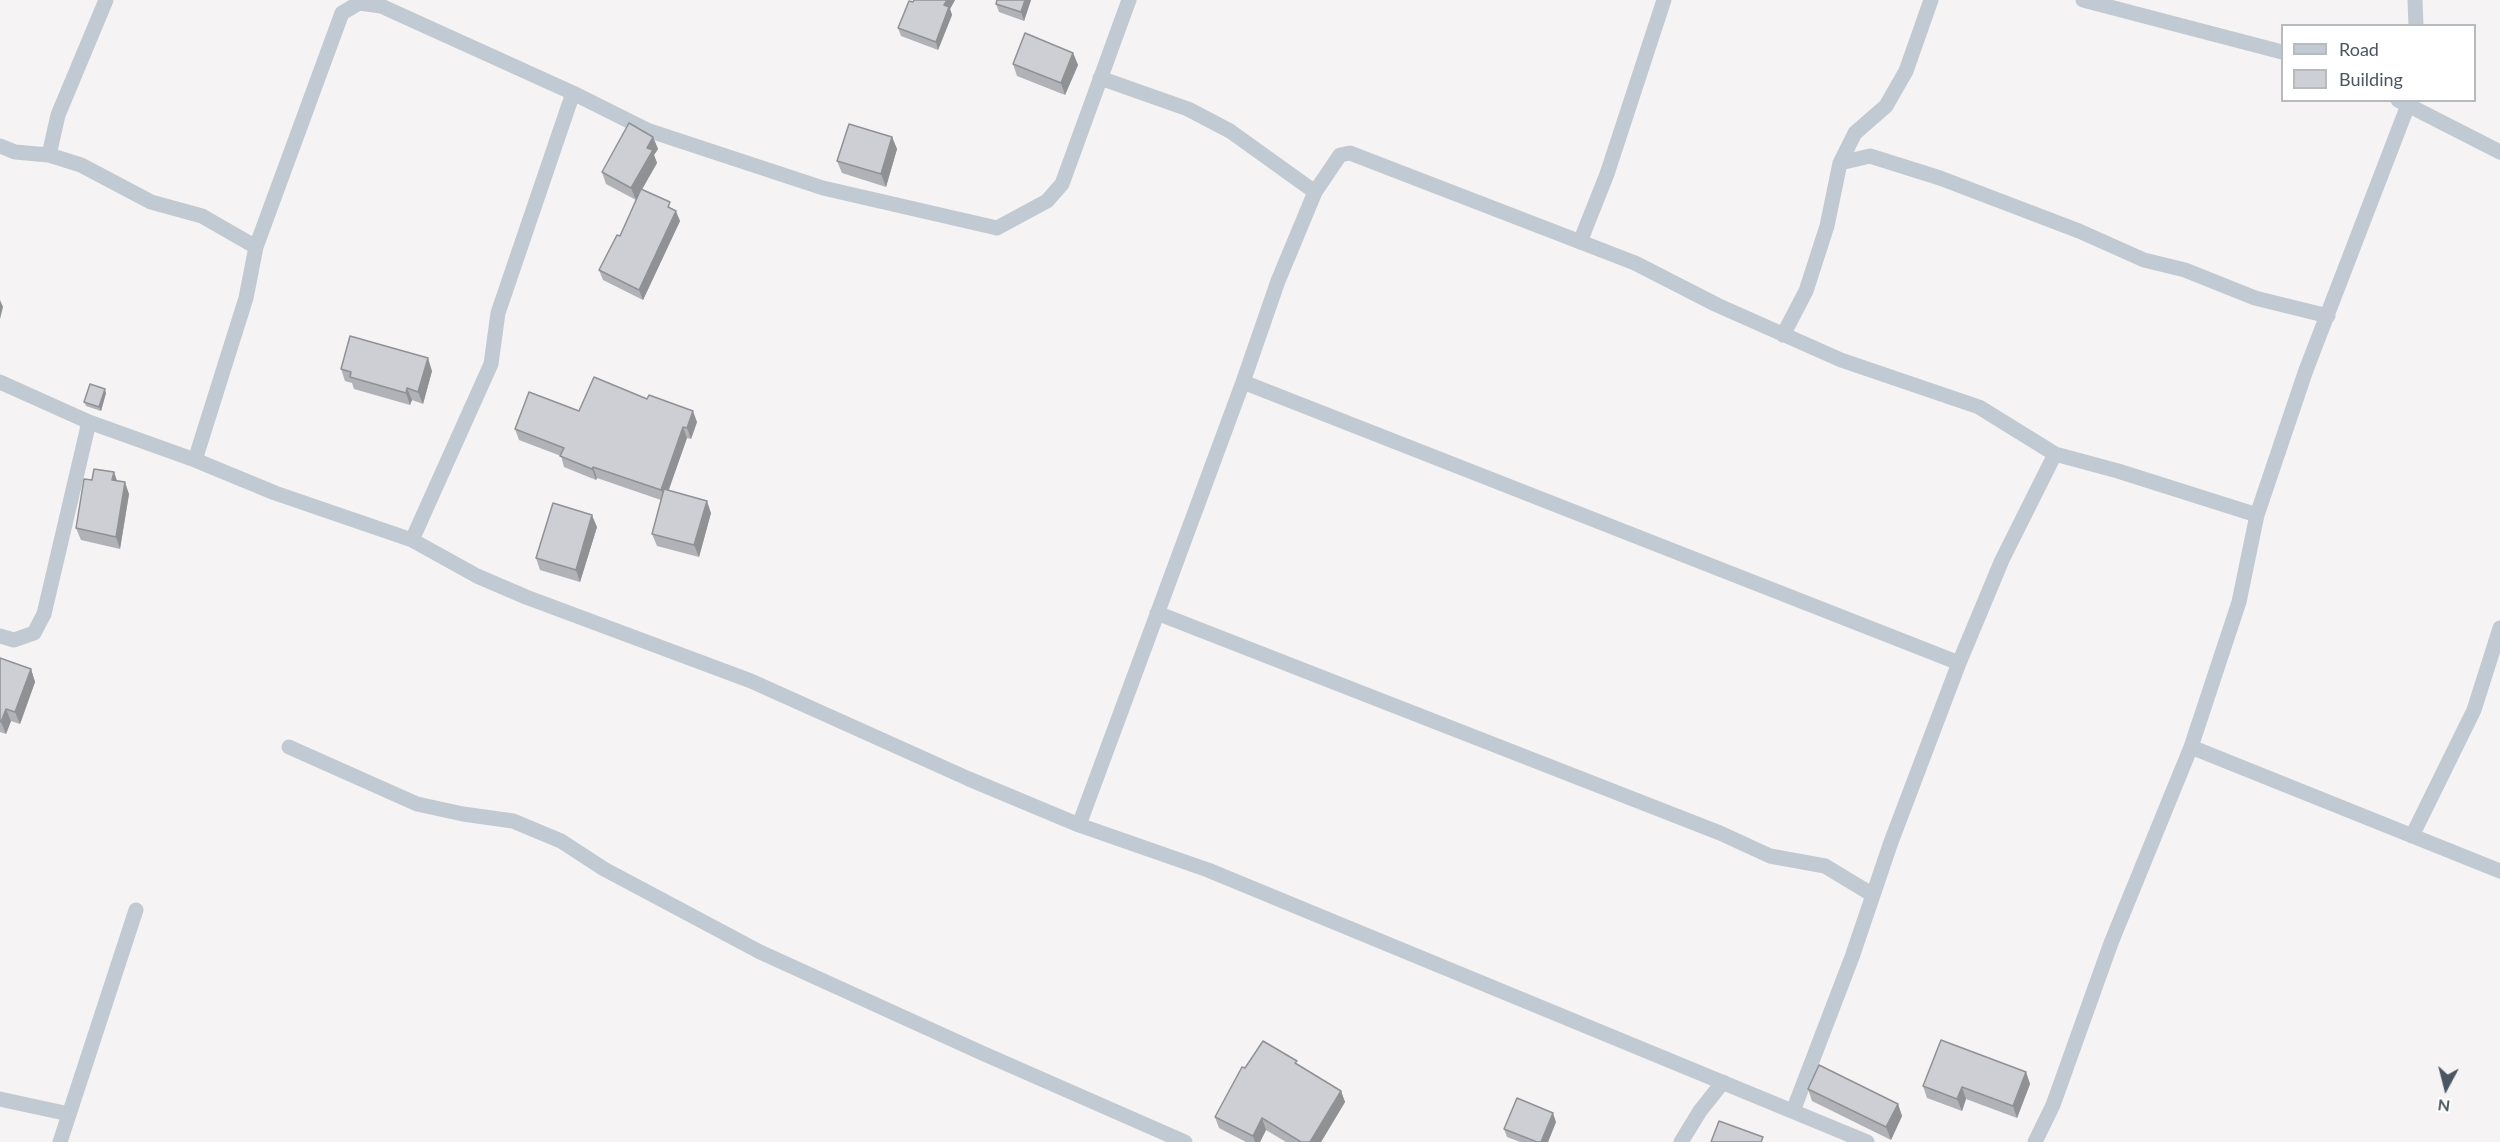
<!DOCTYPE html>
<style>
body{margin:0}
#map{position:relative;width:2500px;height:1142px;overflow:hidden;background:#f5f3f3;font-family:Lato,sans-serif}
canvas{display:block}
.legend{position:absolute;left:2281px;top:24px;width:195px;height:78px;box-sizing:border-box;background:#fff;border:2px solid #b7bbc0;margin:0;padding:8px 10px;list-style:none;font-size:18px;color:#4a5661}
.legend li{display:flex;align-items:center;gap:12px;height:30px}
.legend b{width:30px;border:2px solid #b7bbc0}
.north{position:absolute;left:2416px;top:1058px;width:60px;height:60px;-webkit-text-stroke:4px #fff;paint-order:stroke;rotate:187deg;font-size:16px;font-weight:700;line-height:24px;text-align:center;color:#4a5661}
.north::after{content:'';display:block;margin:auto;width:21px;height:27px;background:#4a5661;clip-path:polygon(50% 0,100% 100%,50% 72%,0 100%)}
</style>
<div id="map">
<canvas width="2500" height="1142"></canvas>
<ul class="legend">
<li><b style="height:8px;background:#c1cad2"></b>Road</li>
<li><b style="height:16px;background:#cdcfd5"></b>Building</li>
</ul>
<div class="north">N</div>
</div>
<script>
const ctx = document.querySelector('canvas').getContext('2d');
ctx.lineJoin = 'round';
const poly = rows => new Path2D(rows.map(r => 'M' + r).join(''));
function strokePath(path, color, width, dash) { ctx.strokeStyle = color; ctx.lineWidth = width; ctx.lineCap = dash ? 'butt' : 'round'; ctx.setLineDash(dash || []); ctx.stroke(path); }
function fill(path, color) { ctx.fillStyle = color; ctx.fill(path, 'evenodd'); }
strokePath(poly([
 [2083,0,2282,52],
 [2415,0,2416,26],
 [1100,78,1188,109,1230,131,1315,192],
 [2398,100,2500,152],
 [0,146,15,152,49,155,81,165,151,202,202,216,256,247],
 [49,155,58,115,106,0],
 [1840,163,1870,156,1940,178,2079,231,2144,260,2185,270,2255,298,2328,316],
 [1580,242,1607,174,1664,0],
 [1783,335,1806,291,1827,226,1840,163,1855,133,1886,106,1906,71,1931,0],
 [0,382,89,422,195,460,275,493,412,540,477,576,526,597,751,681,969,779,1079,825,1208,870,1867,1142],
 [1243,382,1959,663],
 [195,460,246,298,256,247,342,13,359,3,381,6,573,93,647,130,823,188,997,228,1047,201,1062,184,1129,0],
 [412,540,491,364,498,313,573,93],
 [1157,613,1720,833,1770,856,1825,866,1873,895],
 [0,636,14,640,34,633,44,614,89,422],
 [289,747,417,804,463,814,513,821,561,841,604,869,760,952,982,1053,1185,1142],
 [2191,747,2500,871],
 [1079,825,1243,382,1278,281,1315,192,1340,155,1350,153,1635,263,1717,305,1841,360,1979,407,2055,454,2118,471,2257,515],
 [2412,836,2474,710,2500,628],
 [0,1099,69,1114],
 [1793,1111,1852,957,1891,842,1959,663,2002,560,2055,454],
 [60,1142,136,910],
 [1681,1142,1700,1111,1723,1082],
 [2035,1142,2053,1105,2111,943,2191,747,2239,602,2257,515,2306,370,2410,100]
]), '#c1cad2', 15);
fill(poly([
 [914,0,955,0,950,9,952,15,938,50,901,36,898,28],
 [997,0,1031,0,1024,21,999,12,996,4],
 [1073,53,1078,65,1065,95,1017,76,1013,64],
 [653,137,658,149,654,155,657,163,642,189,673,209,680,221,643,300,603,280,599,270,620,236,639,194,636,200,606,184,602,172],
 [892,137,897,149,886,187,842,173,837,161],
 [341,369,432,371,423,404,412,400,410,405,354,389,352,383,345,381],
 [106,393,101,411,86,406,84,402],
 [579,411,697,422,691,439,687,438,668,490,711,513,699,557,657,546,652,534,661,500,597,478,596,480,564,467,561,456,519,440,515,429],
 [114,472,117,481,129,494,120,549,81,540,76,528,92,480],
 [597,527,580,582,540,570,536,558],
 [0,658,31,669,35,682,20,724,11,721,6,734,0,732],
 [1298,1065,1341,1091,1345,1102,1321,1142,1286,1142,1266,1130,1260,1142,1246,1142,1219,1128,1215,1117,1245,1068],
 [2026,1072,2030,1084,2017,1118,1966,1099,1962,1111,1927,1098,1923,1086],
 [1808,1089,1898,1104,1902,1116,1891,1140,1812,1101],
 [1556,1122,1548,1142,1520,1142,1507,1137,1504,1129]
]), '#b0b2b7');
fill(poly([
 [947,0,955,0,950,9,952,15,938,50,936,42,944,5],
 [1025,0,1031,0,1024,21,1021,12],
 [1073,53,1078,65,1065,95,1061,83],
 [653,137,658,149,654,155,657,163,636,200,631,188,647,148],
 [892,137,897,149,886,187,881,174],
 [676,211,680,221,643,300,639,290],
 [0,300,3,307,0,319],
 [428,358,432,371,423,404,418,392],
 [407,388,412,400,410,405,406,393],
 [105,389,106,393,101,411,99,407],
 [693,411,697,422,691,439,687,428],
 [683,427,687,438,665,501,661,490],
 [593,467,597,478,596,480,592,469],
 [114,472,118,484,112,480],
 [125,482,129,494,120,549,116,537],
 [707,501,711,513,699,557,694,545],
 [592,515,597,527,580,582,576,570],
 [31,669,35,682,20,724,15,712],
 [6,709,11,721,6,734,1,722],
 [2026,1072,2030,1084,2017,1118,2013,1106],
 [1962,1087,1966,1099,1962,1111,1957,1099],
 [1341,1091,1345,1102,1321,1142,1310,1142],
 [1898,1104,1902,1116,1891,1140,1886,1127],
 [1553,1113,1556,1122,1548,1142,1541,1142],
 [1262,1118,1266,1130,1260,1142,1255,1142,1253,1136]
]), '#909195');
const building = poly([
 [914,0,947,0,944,5,949,7,936,42,898,28,909,1,913,2,914,0],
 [997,0,1025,0,1021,12,996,4,997,0],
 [1025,33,1073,53,1061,83,1013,64,1025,33],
 [629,123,653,137,647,148,653,150,631,188,602,172,629,123],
 [849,124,892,137,881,174,837,161,849,124],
 [641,189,670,202,668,207,676,211,639,290,599,270,617,235,620,236,641,189],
 [350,336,428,358,418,392,407,388,406,393,350,377,351,372,341,369,350,336],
 [594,377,647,399,649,395,693,411,687,428,683,427,661,490,593,467,592,469,560,456,564,448,515,429,529,392,579,411,594,377],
 [90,384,105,389,99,407,84,402,90,384],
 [94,469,114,472,112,480,125,482,116,537,76,528,84,479,92,480,94,469],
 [664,489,707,501,694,545,652,534,664,489],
 [553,503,592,515,576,570,536,558,553,503],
 [0,658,31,669,15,712,6,709,1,722,0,721,0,658],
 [1941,1040,2026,1072,2013,1106,1962,1087,1957,1099,1923,1086,1941,1040],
 [1263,1041,1297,1061,1295,1063,1341,1091,1310,1142,1301,1142,1262,1118,1253,1136,1215,1117,1242,1067,1245,1068,1263,1041],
 [1819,1065,1898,1104,1886,1127,1808,1089,1819,1065],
 [1517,1098,1553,1113,1541,1142,1537,1142,1504,1129,1517,1098],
 [1719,1121,1763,1137,1761,1142,1711,1142,1719,1121]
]);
fill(building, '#cdcfd5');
strokePath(building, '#909195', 1.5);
</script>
